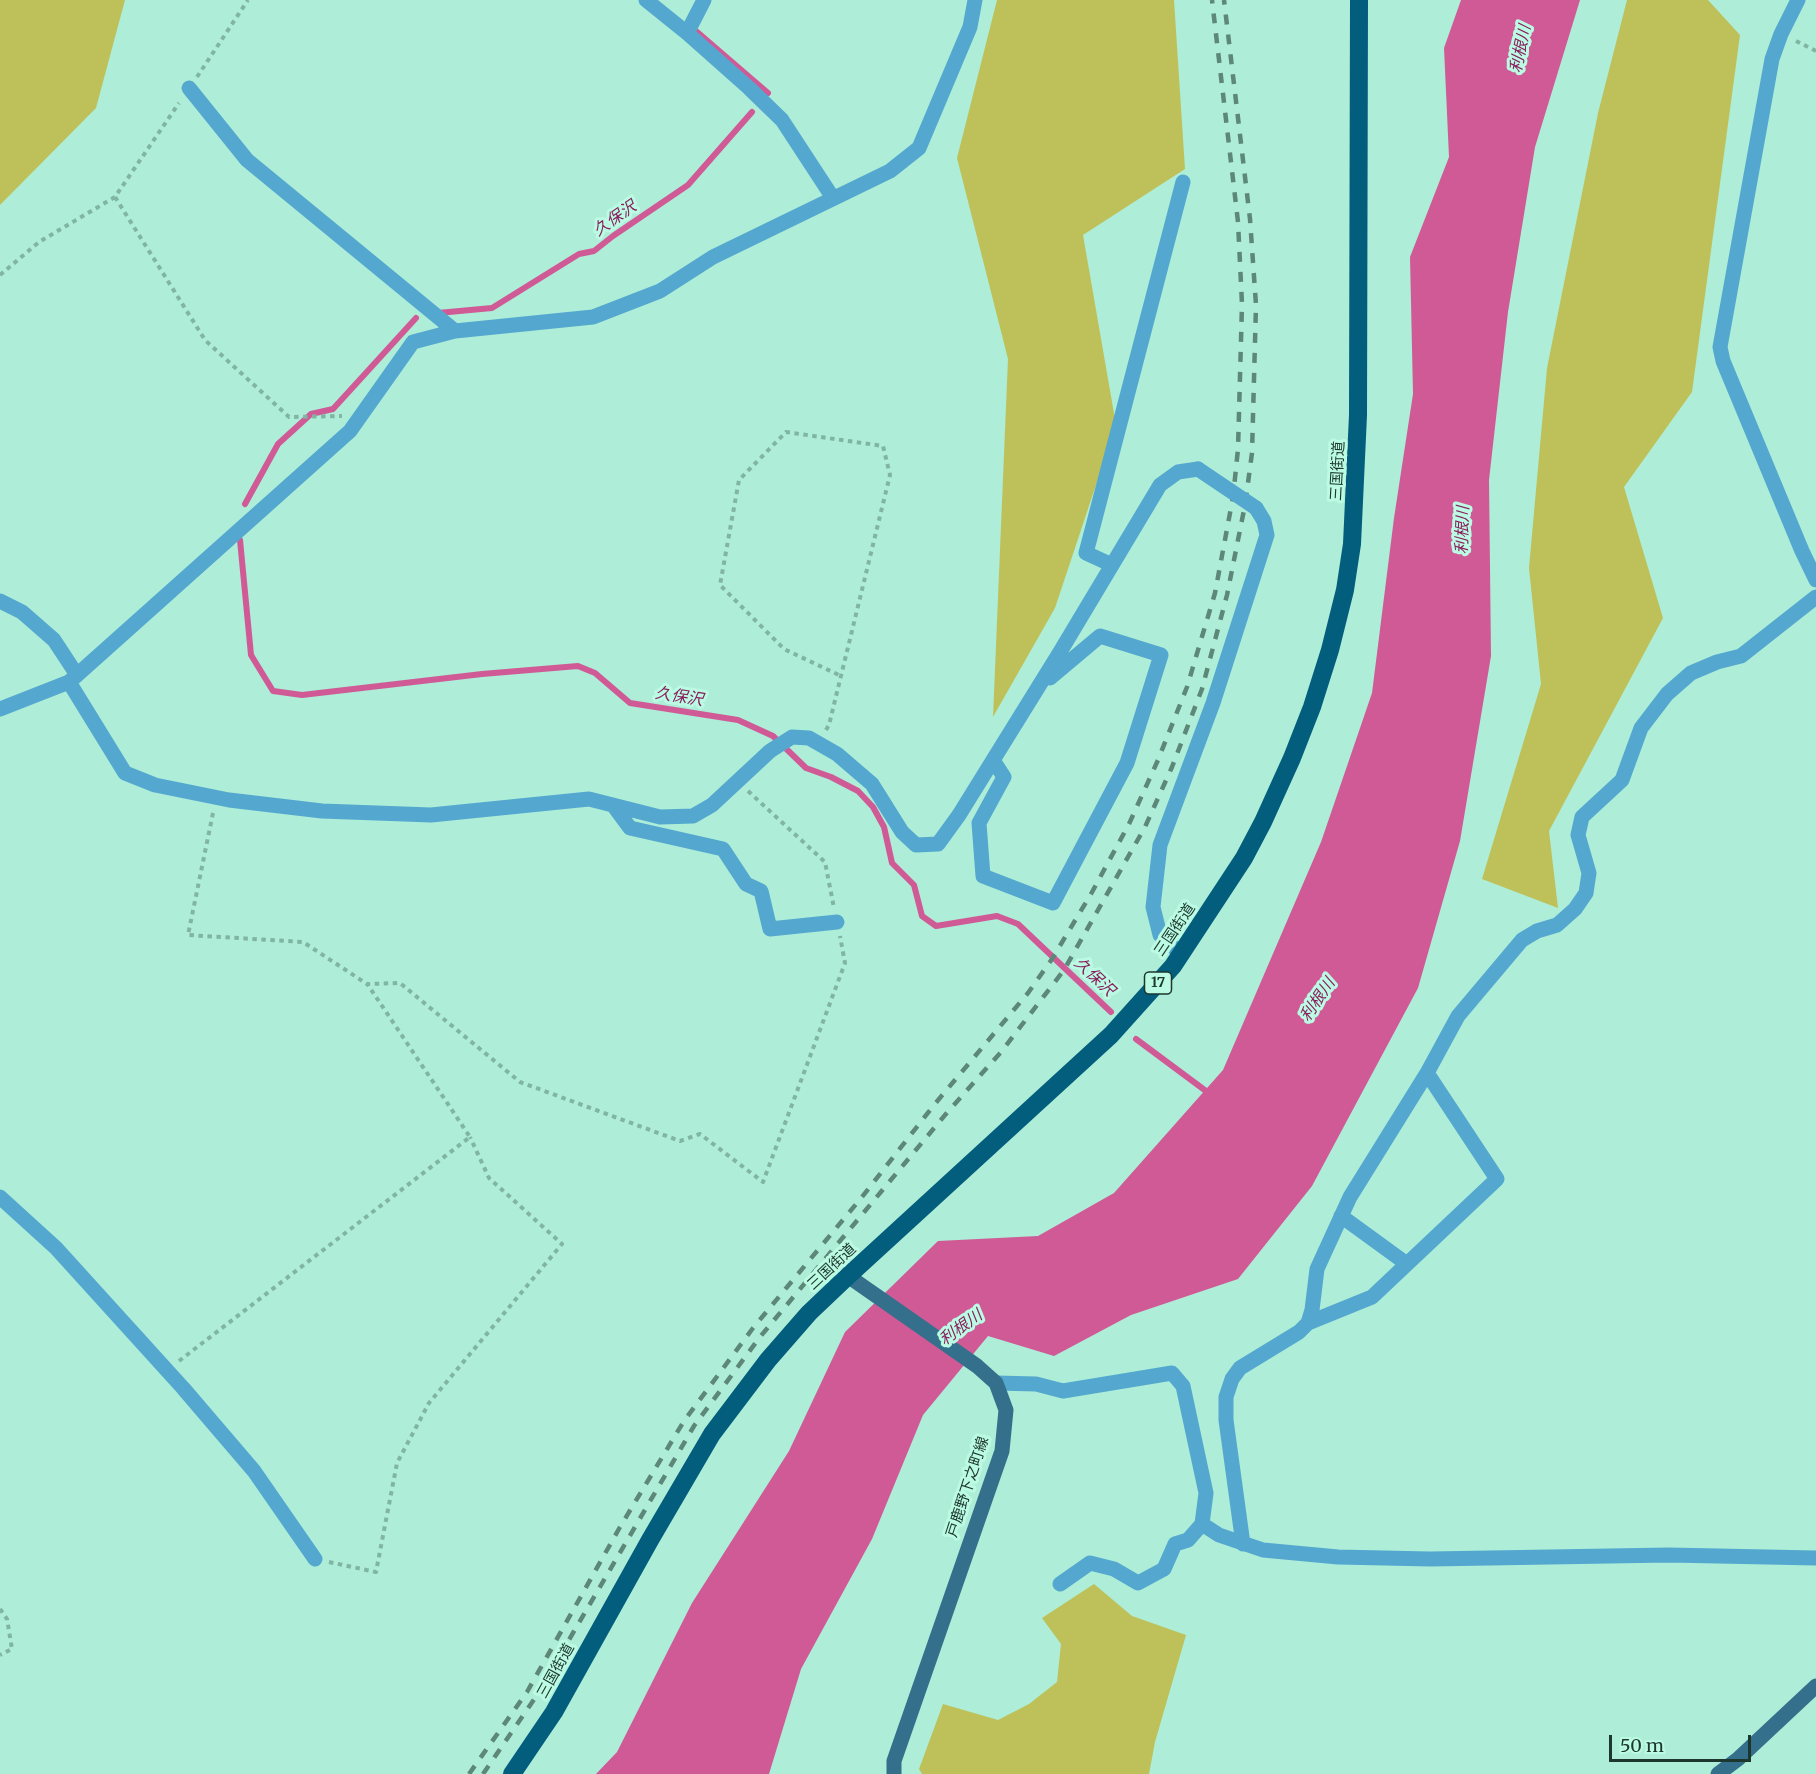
<!DOCTYPE html>
<meta charset="utf-8">
<style>
body{margin:0}
#map{position:relative;width:1816px;height:1774px;overflow:hidden;background:#aeedd7;font-family:Merriweather,serif}
canvas{display:block}
.scale{position:absolute;left:1609px;top:1735px;width:142px;height:27px;box-sizing:border-box;border:3px solid #1d372e;border-top:0;padding-left:8px;font-size:18px;line-height:21px;white-space:nowrap;color:#1d372e;-webkit-text-stroke:4px #bbfbe4;paint-order:stroke}
</style>
<div id="map">
<canvas width="1816" height="1774"></canvas>
<div class="scale">50 m</div>
</div>
<script>
const ctx = document.querySelector('canvas').getContext('2d');
ctx.lineJoin = 'round';
function fill(path, color) { ctx.fillStyle = color; ctx.fill(path, 'evenodd'); }
const poly = rows => new Path2D(rows.map(r => 'M' + r).join(''));
function strokePath(path, color, width, dash) { ctx.strokeStyle = color; ctx.lineWidth = width; ctx.lineCap = dash ? 'butt' : 'round'; ctx.setLineDash(dash || []); ctx.stroke(path); }
function write(font, color, halo, rows, align = 'center') {
  ctx.font = font + ' Merriweather,"Noto Sans JP",serif'; ctx.lineWidth = 6; ctx.setLineDash([]); ctx.textBaseline = 'middle'; ctx.strokeStyle = halo; ctx.fillStyle = color; for (const [text, x, y, turn = 0] of rows) {
    ctx.save(); ctx.translate(x, y); ctx.rotate((+turn || 0) * Math.PI / 180); ctx.textAlign = isNaN(turn) ? turn : align; if (halo) ctx.strokeText(text, 0, 0); ctx.fillText(text, 0, 0); ctx.restore();
  }
}
fill(poly([
 [0,0,125,0,96,108,0,205],
 [997,0,1174,0,1185,169,1083,235,1116,425,1055,608,993,717,1008,359,957,158],
 [1627,0,1708,0,1740,35,1692,392,1624,487,1663,618,1549,831,1558,908,1482,879,1541,684,1529,568,1547,368,1598,113],
 [1094,1584,1132,1616,1186,1635,1155,1742,1149,1774,922,1774,919,1769,943,1704,998,1720,1029,1704,1057,1682,1061,1644,1042,1618]
]), '#bec159');
fill(poly([
 [1461,0,1580,0,1535,147,1508,312,1489,480,1491,656,1460,841,1418,988,1312,1186,1238,1279,1131,1315,1054,1356,988,1336,923,1415,872,1539,801,1669,769,1774,596,1774,617,1752,692,1603,789,1451,845,1332,938,1241,1038,1236,1114,1193,1223,1070,1321,842,1372,693,1394,518,1413,394,1410,257,1449,157,1444,48]
]), '#d05a96');
strokePath(poly([
 [696,31,768,93],
 [438,313,492,308,579,254,594,251,613,236,688,185,752,112],
 [245,504,278,444,311,414,333,409,416,318],
 [240,540,251,655,273,691,302,695,482,674,578,666,595,673,630,703,738,720,773,736,806,768,831,777,858,791,873,807,884,827,892,863,914,885,922,916,936,926,997,916,1018,924,1111,1012],
 [1136,1039,1210,1094]
]), '#d05a96', 6);
strokePath(poly([
 [1796,41,1816,51],
 [197,77,248,0],
 [115,197,205,340,289,417,342,416],
 [0,275,39,242,115,197,179,103],
 [826,730,829,725,890,475,883,446,786,432,739,480,720,585,784,649,841,676],
 [748,791,825,862,834,908],
 [213,813,188,935,303,942,367,984,400,983,520,1082,680,1141,700,1134,763,1182,845,963,840,936],
 [179,1361,470,1137,368,985],
 [329,1562,376,1572,397,1463,429,1403,562,1244,489,1178,470,1137],
 [0,1609,7,1619,12,1649,0,1655]
]), '#81b5a3', 4, [4.5, 4.5]);
strokePath(poly([
 [646,0,687,33,749,88,782,120,833,198],
 [1798,0,1781,34,1772,59,1720,347,1723,361,1802,551,1816,580],
 [687,33,704,0],
 [189,88,247,160,455,331],
 [1112,565,1086,553,1183,182],
 [0,601,22,612,54,640,77,675],
 [69,682,125,773,155,785,229,800,322,811,431,815,589,799,660,817,693,816,712,805,770,751,792,737,809,738,837,754,872,784,902,832,916,845,938,844,959,815,1060,652,1160,485,1178,472,1198,469],
 [0,709,69,682,77,675,350,431,413,342,455,331,593,317,660,291,713,257,890,171,919,148,970,27,975,0],
 [993,760,1004,777,979,823,983,876,1053,903,1127,763,1161,655,1100,636,1050,678],
 [613,805,630,828,723,849,746,884,761,891,770,929,837,922],
 [1181,954,1160,935,1153,907,1160,845,1213,703,1267,535,1264,521,1256,508],
 [0,1197,56,1248,183,1388,254,1471,315,1559],
 [1341,1216,1407,1264],
 [1308,1323,1372,1297,1497,1179,1427,1073],
 [996,1383,1036,1384,1063,1391,1172,1373,1183,1386,1206,1493,1202,1524,1188,1540,1175,1544,1164,1569,1138,1583,1114,1569,1090,1563,1060,1584],
 [1202,1524,1219,1535,1263,1550,1338,1557,1430,1559,1669,1555,1816,1558],
 [1243,1544,1226,1420,1226,1397,1232,1379,1240,1368,1299,1332,1308,1323,1312,1310,1317,1269,1350,1197,1427,1073,1458,1016,1522,940,1537,931,1557,925,1575,909,1586,893,1589,873,1578,835,1582,817,1622,780,1641,728,1667,694,1691,673,1717,662,1741,656,1816,597]
]), '#54a8d0', 15);
strokePath(poly([
 [848,1276,977,1366,996,1383,1006,1410,1002,1451,894,1761,894,1774],
 [1718,1774,1738,1759,1816,1686]
]), '#34708b', 15);
strokePath(poly([
 [512,1774,554,1712,650,1540,712,1434,768,1360,809,1313,848,1276,1111,1035,1173,966,1244,858,1263,822,1292,758,1312,707,1330,650,1345,590,1352,544,1358,415,1359,0]
]), '#035d7d', 18);
strokePath(poly([
 [469,1774,527,1692,620,1527,684,1421,753,1328,862,1197,934,1105,1028,993,1052,959,1091,894,1129,824,1158,760,1187,687,1215,593,1233,497,1238,449,1242,304,1238,222,1212,0],
 [483,1774,535,1698,694,1426,760,1337,945,1115,1001,1052,1064,970,1145,827,1172,767,1202,689,1227,595,1245,505,1252,453,1256,305,1250,219,1224,0]
]), '#5d8778', 4.5, [10, 10]);
strokePath(poly([
 [1198,469,1256,508]
]), '#54a8d0', 15);
for (const [x, y, w] of [
 [1158,983,27]
]) { const box = new Path2D(); box.roundRect(x - w / 2, y - 11, w, 22, 4.5); ctx.fillStyle = '#bbfbe4'; ctx.fill(box); strokePath(box, '#1d372e', 1.5); }
write('bold 14px', '#1d372e', null, [
 ["17",1158,983]
]);
write('15px', '#1d372e', '#bbfbe4', [
 ["三国街道",1338,471,-87],
 ["三国街道",1175,930,-56],
 ["三国街道",832,1267,-43],
 ["戸鹿野下之町線",968,1487,-72],
 ["三国街道",556,1671,-61]
]);
write('italic 16px', '#8a1e5c', '#bbfbe4', [
 ["利根川",1521,49,-78],
 ["久保沢",615,219,-35],
 ["利根川",1463,530,-88],
 ["久保沢",679,697,9],
 ["久保沢",1094,977,43],
 ["利根川",1318,1000,-56],
 ["利根川",961,1328,-36]
]);
</script>
